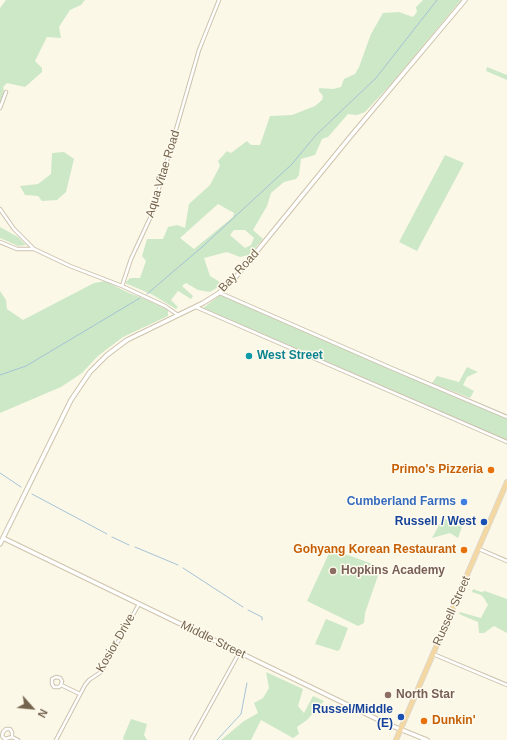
<!DOCTYPE html>
<style>
body{margin:0}
#map{position:relative;width:507px;height:740px;overflow:hidden;background:#fbf8e8;font-family:Helvetica,sans-serif}
canvas{display:block}
.north{position:absolute;left:12px;top:688px;width:40px;height:40px;-webkit-text-stroke:3px #fefbee;paint-order:stroke;rotate:117deg;font-size:11px;font-weight:700;line-height:16px;text-align:center;color:#74634d}
.north::after{content:'';display:block;margin:auto;width:14px;height:18px;background:#74634d;clip-path:polygon(50% 0,100% 100%,50% 72%,0 100%)}
</style>
<div id="map">
<canvas width="507" height="740"></canvas>
<div class="north">N</div>
</div>
<script>
const ctx = document.querySelector('canvas').getContext('2d');
ctx.lineJoin = 'round';
function fill(path, color) { ctx.fillStyle = color; ctx.fill(path, 'evenodd'); }
const poly = rows => new Path2D(rows.map(r => 'M' + r).join(''));
function strokePath(path, color, width, dash) { ctx.strokeStyle = color; ctx.lineWidth = width; ctx.lineCap = dash ? 'butt' : 'round'; ctx.setLineDash(dash || []); ctx.stroke(path); }
function write(font, color, halo, rows, align = 'center') {
  ctx.font = font + ' Helvetica,sans-serif'; ctx.lineWidth = 3; ctx.setLineDash([]); ctx.textBaseline = 'middle'; ctx.strokeStyle = halo; ctx.fillStyle = color; for (const [text, x, y, turn = 0] of rows) {
    ctx.save(); ctx.translate(x, y); ctx.rotate((+turn || 0) * Math.PI / 180); ctx.textAlign = isNaN(turn) ? turn : align; if (halo) ctx.strokeText(text, 0, 0); ctx.fillText(text, 0, 0); ctx.restore();
  }
}
fill(poly([
 [6,0,85,0,81,5,70,10,59,27,61,38,47,37,35,61,42,68,42,72,25,87,7,83,3,87,6,99,0,106,0,8],
 [423,0,461,0,391,84,365,112,357,115,348,114,328,137,322,139,315,155,301,159,299,175,296,179,284,182,271,193,267,206,253,230,263,239,249,255,240,257,227,252,204,258,210,276,223,284,210,292,198,290,186,283,182,286,193,296,191,299,178,291,171,300,178,307,176,309,153,295,125,283,130,278,140,278,146,261,142,256,147,239,163,239,168,227,177,225,185,228,189,204,210,185,220,166,218,161,227,151,231,153,247,141,251,145,260,145,270,116,292,115,315,106,322,100,323,96,319,91,319,88,333,89,341,87,344,79,355,74,359,67,371,34,383,13,399,12,413,17,417,12,416,7],
 [218,204,234,213,233,217,194,249,180,238],
 [234,230,245,230,254,238,251,245,245,248,230,235],
 [487,67,507,75,507,80,486,71],
 [64,152,74,159,66,192,57,200,42,201,38,196,25,195,20,186,38,184,51,174,52,153],
 [445,155,464,163,417,251,399,242],
 [0,227,18,237,26,245,18,246,0,238],
 [105,281,129,293,145,299,168,310,168,316,123,337,98,356,82,373,61,387,0,413,0,291,6,300,7,309,23,320,94,283],
 [220,295,507,419,507,440,203,308],
 [467,367,478,372,467,377,463,385,474,391,470,398,432,383,437,376,459,382],
 [443,518,462,527,458,538,450,533,432,538],
 [331,549,381,567,365,613,364,623,358,626,307,601],
 [473,589,481,592,485,591,507,599,507,633,494,626,484,633,479,633,478,622,459,614,460,612,481,618,485,610,488,605,484,598,481,595,472,592],
 [326,619,348,628,340,649,338,651,315,644],
 [266,672,303,689,298,706,304,713,313,696,324,701,307,720,297,727,299,734,293,738,261,720,251,740,221,740,244,721,258,713,254,703,263,698,269,688],
 [131,719,147,724,144,735,147,740,124,740,123,738]
]), '#cde8c7');
strokePath(poly([
 [147,294,202,247,292,164,316,135,376,78,437,0],
 [0,375,26,366,140,298],
 [0,473,21,487],
 [32,494,107,534],
 [112,537,129,545],
 [135,547,178,565],
 [183,568,243,607],
 [248,610,262,617,262,620],
 [217,740,241,714,247,683]
]), '#a4c3d5', 1);
const minor = poly([
 [0,108,6,92],
 [0,209,14,229,33,248],
 [0,242,17,249,34,249,70,266,122,286],
 [220,293,389,367,507,417],
 [196,307,507,442],
 [178,315,165,306,122,286,131,259,151,216,199,50,219,0],
 [479,549,507,561],
 [433,654,507,685],
 [61,685,59,687,54,687,52,684,52,679,56,677,60,678,62,681,61,685,80,694],
 [12,737,12,732,10,729,6,729,3,732,2,736,5,739,12,737,18,740],
 [56,740,85,685,89,680,101,672,139,604],
 [191,740,239,653]
]);
const secondary = poly([
 [3,538,385,723,427,740],
 [0,544,71,400,90,372,107,355,127,340,203,303,219,293,235,278,350,137,465,0]
]);
const trunk = poly([
 [396,740,507,482]
]);
strokePath(minor, '#cdc2ae', 4.5);
strokePath(secondary, '#cfc3ac', 5.5);
strokePath(trunk, '#dbd6d1', 6);
strokePath(minor, '#fff', 2.5);
strokePath(secondary, '#fff', 3.5);
strokePath(trunk, '#f4d8a3', 4.5);
for (const [x, y, r, color] of [
 [249,356,4,"#0f9aa8"],
 [491,470,4,"#e8710a"],
 [464,502,4,"#3f7fe0"],
 [484,522,4,"#1a4fb4"],
 [464,550,4,"#e8710a"],
 [333,571,4,"#8d6e63"],
 [388,695,4,"#8d6e63"],
 [401,717,4,"#1a4fb4"],
 [424,721,4,"#e8710a"]
]) { const dot = new Path2D(); dot.arc(x, y, r, 0, 2 * Math.PI); ctx.fillStyle = color; ctx.fill(dot); strokePath(dot, '#fefbee', 1.5); }
write('12px', '#74634d', '#fefbee', [
 ["Aqua Vitae Road",163,174,-73],
 ["Bay Road",239,271,-47],
 ["Russell Street",452,611,-66],
 ["Middle Street",213,640,26],
 ["Kosior Drive",116,643,-60]
]);
write('bold 12px', '#0d838f', '#fefbee', [
 ["West Street",257,356]
], 'left');
write('bold 12px', '#c56008', '#fefbee', [
 ["Primo's Pizzeria",483,470],
 ["Gohyang Korean Restaurant",456,550],
 ["Dunkin'",432,721,"left"]
], 'right');
write('bold 12px', '#366cbe', '#fefbee', [
 ["Cumberland Farms",456,502]
], 'right');
write('bold 12px', '#164399', '#fefbee', [
 ["Russell / West",476,522],
 ["Russel/Middle",393,710],
 ["(E)",393,724]
], 'right');
write('bold 12px', '#785e54', '#fefbee', [
 ["Hopkins Academy",341,571],
 ["North Star",396,695]
], 'left');
</script>
